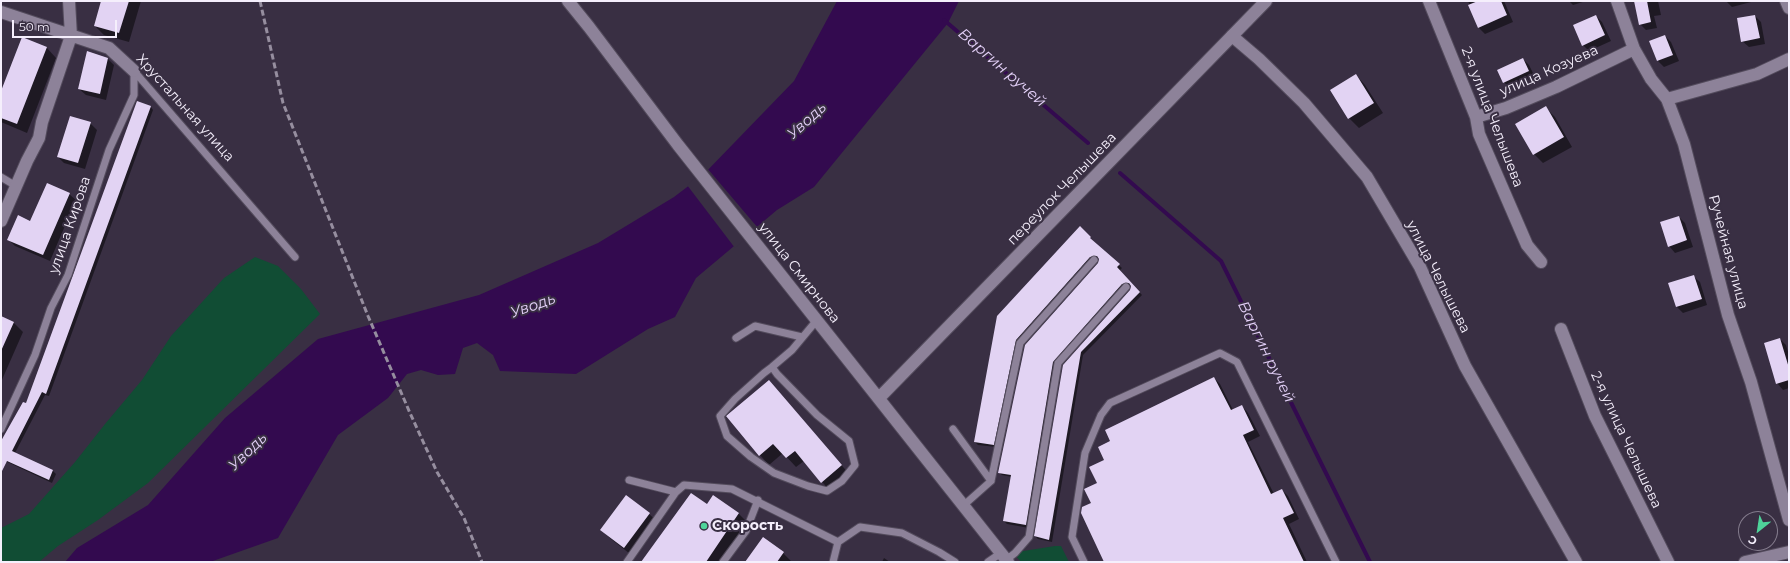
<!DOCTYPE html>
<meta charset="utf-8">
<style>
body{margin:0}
#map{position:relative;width:1790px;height:563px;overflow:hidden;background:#392f43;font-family:Montserrat,sans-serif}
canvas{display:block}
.frame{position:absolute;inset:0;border:2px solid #f5effc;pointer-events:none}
.north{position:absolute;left:1738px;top:511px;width:40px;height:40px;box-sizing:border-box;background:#392f43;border:1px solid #847c8d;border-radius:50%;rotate:210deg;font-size:11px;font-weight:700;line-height:16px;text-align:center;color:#f5effc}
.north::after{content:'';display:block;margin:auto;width:14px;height:18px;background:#4ed39a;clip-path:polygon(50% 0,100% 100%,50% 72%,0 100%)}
.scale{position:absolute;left:12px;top:20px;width:105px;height:18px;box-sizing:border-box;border:2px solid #f5effc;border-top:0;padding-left:5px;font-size:12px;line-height:14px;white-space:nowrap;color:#f5effc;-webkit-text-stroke:3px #392f43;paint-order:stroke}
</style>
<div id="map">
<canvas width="1790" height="563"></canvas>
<div class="frame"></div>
<div class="north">С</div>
<div class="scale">50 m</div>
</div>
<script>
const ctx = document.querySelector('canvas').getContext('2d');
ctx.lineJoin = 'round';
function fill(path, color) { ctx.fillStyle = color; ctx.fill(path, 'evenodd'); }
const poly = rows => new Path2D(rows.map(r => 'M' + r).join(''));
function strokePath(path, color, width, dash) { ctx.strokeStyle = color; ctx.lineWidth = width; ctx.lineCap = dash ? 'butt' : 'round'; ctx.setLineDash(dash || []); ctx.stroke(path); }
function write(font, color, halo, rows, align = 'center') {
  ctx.font = font + ' Montserrat,sans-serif'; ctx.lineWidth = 4; ctx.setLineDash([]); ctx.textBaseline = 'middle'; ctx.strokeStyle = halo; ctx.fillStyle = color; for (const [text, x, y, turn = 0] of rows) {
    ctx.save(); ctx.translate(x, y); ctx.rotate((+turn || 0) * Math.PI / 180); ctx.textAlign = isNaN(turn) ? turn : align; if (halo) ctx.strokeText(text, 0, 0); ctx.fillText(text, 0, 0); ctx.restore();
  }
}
fill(poly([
 [255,257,278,266,301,289,320,314,148,483,98,520,58,546,39,562,1,562,1,528,29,514,75,462,105,424,142,380,171,336,224,278],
 [1055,546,1061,546,1069,562,1021,562,1016,556,1017,552]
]), '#114d34');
fill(poly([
 [837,1,959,1,948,23,814,187,777,210,696,278,675,317,648,329,576,374,500,371,493,355,477,343,463,348,455,374,438,375,421,370,407,374,388,398,338,435,278,538,210,562,65,562,77,548,148,505,225,418,318,339,479,295,598,243,674,197,703,175,794,81]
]), '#330a4f');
fill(poly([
 [707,168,758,228,735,248,687,185]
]), '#392f43');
fill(poly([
 [102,1,141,1,129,42,104,35,95,26],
 [1468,1,1504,1,1513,22,1485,34,1478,27],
 [1569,1,1586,1,1573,5],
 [1636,1,1658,1,1661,15,1654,16,1657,28,1646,30,1640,24],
 [1726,1,1755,1,1732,7],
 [1596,16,1602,22,1611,41,1589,51,1583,45],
 [1755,16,1761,22,1765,44,1749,47,1742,41],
 [1665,36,1671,42,1679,61,1664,67,1658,61],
 [23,39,47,48,56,58,27,133,1,122,1,94],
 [88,52,108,59,114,65,106,100,86,95,79,89],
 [1523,59,1529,65,1535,77,1510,89,1504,82],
 [1356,75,1365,85,1383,113,1359,128,1349,118,1332,90],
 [151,107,153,110,49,396,45,395,15,453,53,471,56,474,52,483,1,459,1,443,27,405],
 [1546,108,1555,117,1572,147,1543,163,1534,154],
 [90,123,97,130,85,169,64,163,58,157],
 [69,194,76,200,50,261,15,246,9,240],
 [1679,217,1685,223,1693,247,1675,253,1669,246],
 [1080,227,1092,241,1122,268,1119,271,1142,295,1083,355,1052,542,1038,539,1035,536,1064,366,1131,291,1131,285,1125,286,1057,363,1029,528,1007,524,1004,521,1012,477,1002,475,999,472,1099,264,1099,258,1093,259,1019,343,996,447,978,445,975,442,998,317],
 [1693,276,1700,282,1707,305,1683,313,1677,307,1669,284],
 [1,317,13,322,23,332,1,382],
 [1780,339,1786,345,1789,355,1789,388,1783,390,1777,383],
 [1214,378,1220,384,1233,410,1242,406,1248,413,1260,436,1248,442,1274,494,1282,490,1288,496,1299,519,1289,524,1307,562,1105,562,1092,503,1106,460],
 [769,381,850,475,831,492,804,461,796,467,783,453,769,465,760,455],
 [713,497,739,514,751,526,725,562,642,562,707,506],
 [649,514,659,523,634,557,611,539,601,530],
 [763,539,783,553,792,562,746,562],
 [884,558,890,562,882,562]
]), '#0007');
strokePath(poly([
 [944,20,1088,143],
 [1120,173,1221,261,1370,562]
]), '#330a4f', 4);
fill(poly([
 [101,1,129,1,119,33,94,26],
 [1478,1,1501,1,1507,15,1478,28,1468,5],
 [1634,1,1647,1,1651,22,1639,25],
 [1596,15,1605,35,1582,46,1573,25],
 [1755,15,1760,38,1741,42,1737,18],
 [1665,35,1673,55,1657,61,1649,41],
 [22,37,47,47,17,124,1,118,1,91],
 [87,51,108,58,100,94,78,89],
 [1523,58,1529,71,1503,83,1497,70],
 [1356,74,1374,103,1348,119,1330,90],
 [137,101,151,106,46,394,42,392,12,451,53,470,49,480,7,461,1,473,1,441,23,402,26,403],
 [1546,106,1564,137,1533,155,1515,124],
 [70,116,91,122,78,163,57,157],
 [47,183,70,193,43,255,7,240,18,215,30,221],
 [1679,216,1687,240,1668,247,1660,222],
 [1080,226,1091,237,1090,238,1120,264,1117,267,1140,292,1081,352,1049,540,1034,536,1063,365,1130,290,1131,286,1129,283,1122,284,1053,362,1026,525,1003,521,1011,475,998,473,1025,345,1098,263,1099,259,1097,256,1090,257,1016,340,994,445,974,442,997,316],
 [1694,275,1702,299,1676,307,1668,283],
 [1,316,14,322,1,351],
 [1780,338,1789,368,1789,380,1776,384,1764,343],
 [1214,377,1231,410,1242,405,1254,430,1243,435,1271,494,1282,489,1294,513,1283,518,1304,562,1104,562,1081,513,1082,507,1091,503,1084,489,1097,483,1089,467,1104,460,1098,447,1110,441,1105,430],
 [769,380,842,465,821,483,795,451,786,458,773,444,759,456,726,416],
 [691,493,707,504,713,495,739,513,706,562,641,562],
 [626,495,650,513,624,548,600,530],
 [763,537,784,552,777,562,745,562]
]), '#e2d3f3');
const lane = poly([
 [134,71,295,257],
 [1,177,16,186],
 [736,338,755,326,802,337],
 [772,367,777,374,817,415,849,441,855,465,842,481,827,491,808,486,774,473,751,457,727,436,720,416,735,399,764,373,772,367,792,350,817,320],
 [1,429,35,355,51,308,68,275,109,150,134,95,134,71],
 [953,429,991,481],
 [629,480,676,492],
 [964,505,991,481,1020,343,1094,260],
 [1006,560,1015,553,1029,537,1058,363,1126,287],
 [627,562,676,492,684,485,732,489,838,542],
 [723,562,746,531,758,500],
 [833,562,838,542,860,527,902,533,939,552,955,562],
 [988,562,1001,553],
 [1084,562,1072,537,1085,453,1101,415,1110,403,1220,353,1237,362,1336,562]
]);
const street = poly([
 [1429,1,1476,117,1479,134,1527,245,1541,262],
 [1617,1,1634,49,1651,79,1667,99,1684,144,1728,315,1751,382,1789,520],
 [1786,1,1789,8],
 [1,12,109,48,134,71],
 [1232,36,1259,59,1304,103,1367,177,1420,267,1465,366,1576,562],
 [1667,99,1757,74,1789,59],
 [1476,117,1506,108,1556,87,1634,49],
 [1,221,27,161,39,138,42,122,71,36,69,1],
 [1561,329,1595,416,1668,562],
 [1745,562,1789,552]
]);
const secondary = poly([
 [568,1,589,27,678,145,1008,562],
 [879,398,1266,1]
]);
strokePath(lane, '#534b5c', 9);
strokePath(street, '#534b5c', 14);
strokePath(secondary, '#534b5c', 14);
strokePath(lane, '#8d8299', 7);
strokePath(street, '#8d8299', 12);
strokePath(secondary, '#8d8299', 12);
strokePath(poly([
 [260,1,283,103,368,316,410,413,437,472,464,518,482,562]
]), '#968e9f', 3, [6, 3]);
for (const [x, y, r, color] of [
 [704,526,4,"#4ed39a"]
]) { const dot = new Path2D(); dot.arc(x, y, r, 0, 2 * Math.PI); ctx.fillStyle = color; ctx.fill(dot); strokePath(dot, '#392f43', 1.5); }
write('14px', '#f5effc', '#392f43', [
 ["улица Козуева",1549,71,-24],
 ["Хрустальная улица",185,108,48],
 ["2-я улица Челышева",1492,117,69],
 ["переулок Челышева",1062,189,-46],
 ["улица Кирова",70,225,-71],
 ["Ручейная улица",1728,252,75],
 ["улица Смирнова",799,273,52],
 ["улица Челышева",1438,277,63],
 ["2-я улица Челышева",1626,440,65]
]);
write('bold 14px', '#f5effc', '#392f43', [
 ["Скорость",712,526]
], 'left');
write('italic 15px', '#e5d2fa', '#392f43', [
 ["Варгин ручей",1002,68,41],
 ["Уводь",807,121,-42],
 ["Уводь",533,306,-19],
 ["Варгин ручей",1266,352,64],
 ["Уводь",248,452,-44]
]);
</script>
